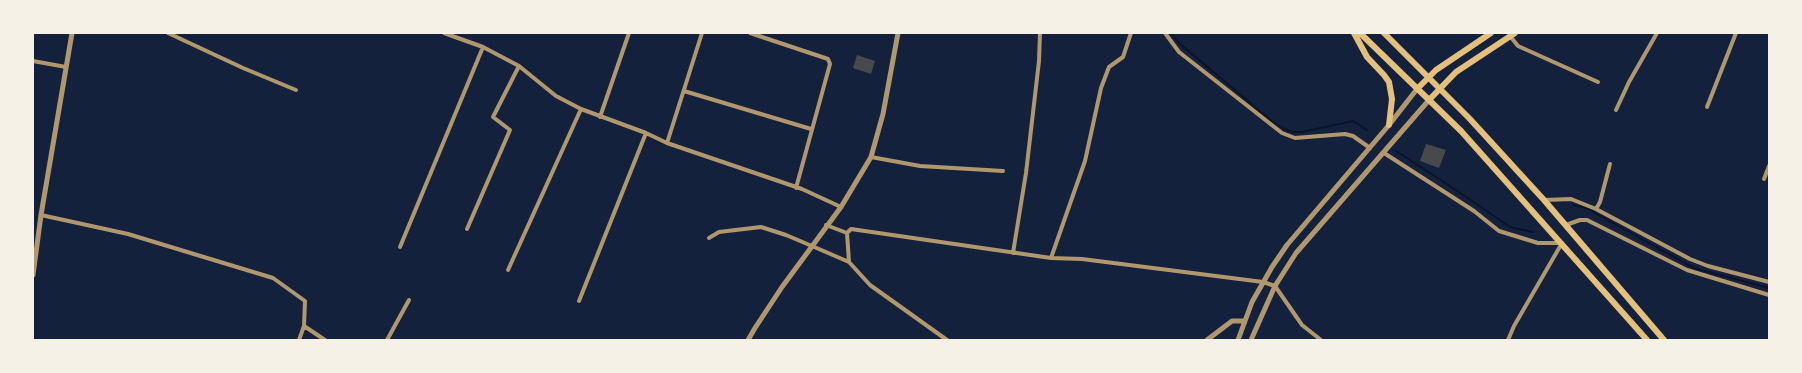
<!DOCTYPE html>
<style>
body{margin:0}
#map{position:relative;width:1802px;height:373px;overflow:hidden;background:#14213d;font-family:Jost,sans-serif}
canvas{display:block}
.frame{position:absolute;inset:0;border:34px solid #f6f1e7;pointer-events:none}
</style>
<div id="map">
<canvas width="1802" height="373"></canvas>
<div class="frame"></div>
</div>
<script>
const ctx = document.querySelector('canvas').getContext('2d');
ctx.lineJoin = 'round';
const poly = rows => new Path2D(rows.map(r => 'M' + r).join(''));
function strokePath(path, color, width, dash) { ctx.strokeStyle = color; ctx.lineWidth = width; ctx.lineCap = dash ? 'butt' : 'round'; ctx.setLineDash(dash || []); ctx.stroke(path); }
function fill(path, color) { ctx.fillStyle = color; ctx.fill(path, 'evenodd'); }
strokePath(poly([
 [1171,33,1178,42,1274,123,1283,128,1292,132,1302,132,1353,121,1367,130],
 [1396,151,1450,186,1510,227,1533,232],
 [1573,205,1586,208,1694,268,1769,288]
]), '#0b132b', 2);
fill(poly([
 [857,55,875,61,871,74,853,68],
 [1426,144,1446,150,1439,168,1420,161]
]), '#48494c');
strokePath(poly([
 [168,33,243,68,296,90],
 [444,33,483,47,519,66,556,96,581,109,646,133,667,143,802,189,841,207],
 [750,33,828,59,830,64,796,188],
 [1165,33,1179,52,1282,133,1295,138,1345,134,1353,136,1370,148],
 [1510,36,1518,46,1598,82],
 [33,61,66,67],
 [684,91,811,129],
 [1707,107,1736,33],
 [1616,110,1629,82,1657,33],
 [600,117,629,33],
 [667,143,702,33],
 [1384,153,1474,211,1499,231,1538,243,1562,243,1514,326,1508,340],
 [871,157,920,166,1003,171],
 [1764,179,1769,166],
 [1544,200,1571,199,1596,209,1690,259,1708,266,1769,282],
 [1596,209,1600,202,1610,164],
 [41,215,128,234,273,278,305,301,304,326,299,340],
 [826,225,847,233,849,262],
 [1566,225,1580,220,1587,220,1687,270,1769,295],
 [467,229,510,130,493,117,519,66],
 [847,233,851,229,1051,258,1082,259,1263,282,1275,286,1302,325,1321,340],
 [709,238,719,232,761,227,786,235,812,246,849,262,870,285,947,340],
 [400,247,483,47],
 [1013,253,1026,173,1039,61,1040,33],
 [1051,258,1085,161,1101,88,1109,67,1123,57,1131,33],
 [508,270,581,109],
 [579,301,646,133],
 [304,326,325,340],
 [387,340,409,300]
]), '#b1986c', 4);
strokePath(poly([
 [33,275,41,215,72,33],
 [748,340,755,328,782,287,841,207,871,157,883,114,898,33],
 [1207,340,1232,321,1245,321],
 [1238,340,1252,302,1272,267,1287,245,1389,125,1417,89],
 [1251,340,1275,286,1296,253,1429,100]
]), '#b1986c', 5);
strokePath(poly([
 [1354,33,1367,57,1384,75,1389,82,1392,99,1389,125],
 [1360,33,1461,131,1647,340],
 [1384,33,1469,118,1544,200,1664,340],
 [1417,89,1436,70,1491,33],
 [1429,100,1456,72,1515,33]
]), '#e5c07b', 6);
</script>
